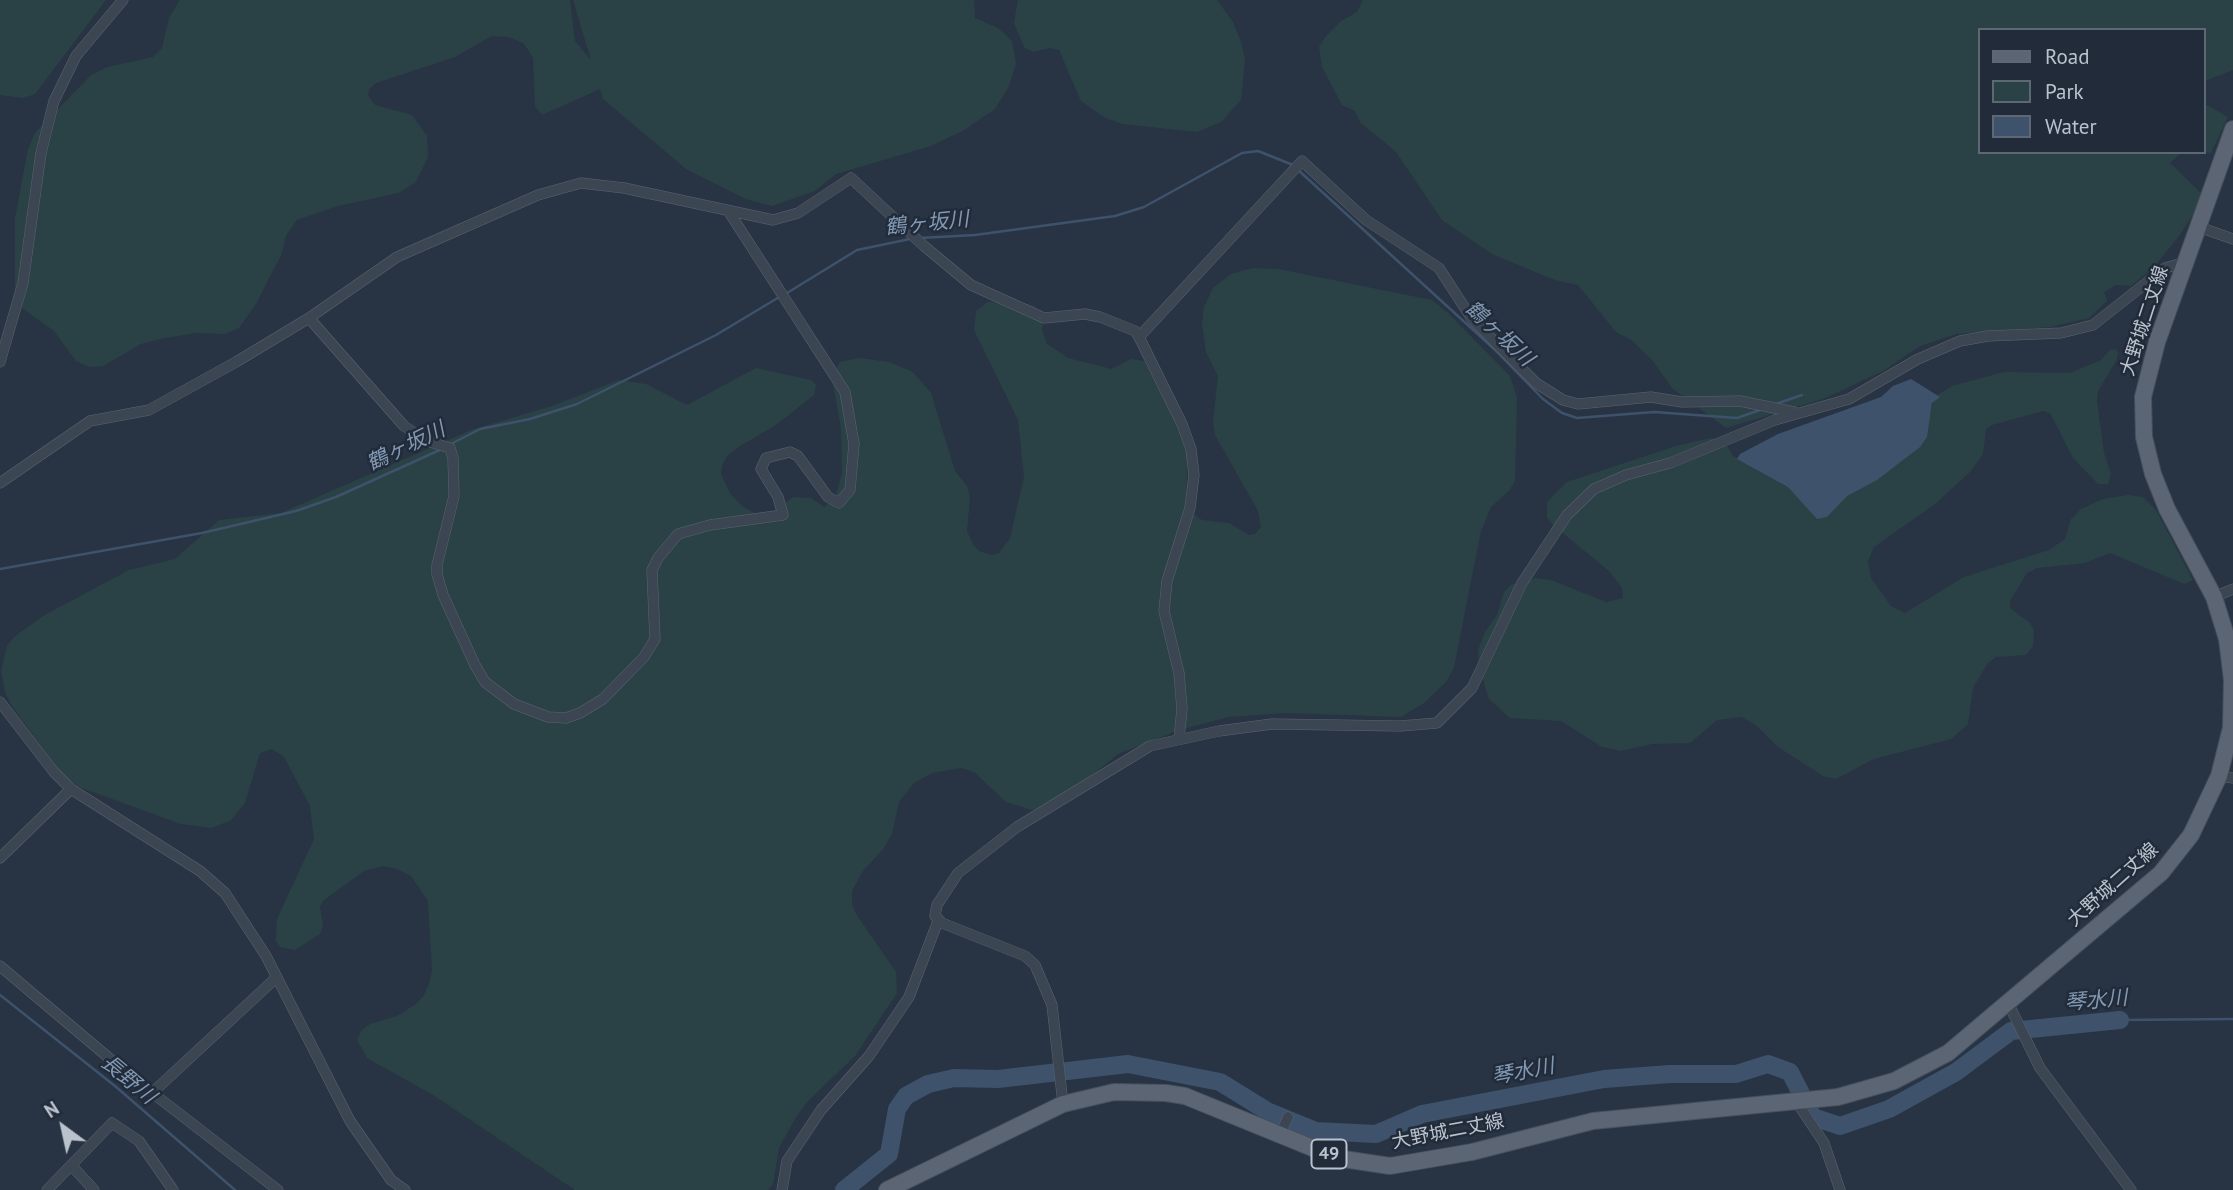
<!DOCTYPE html>
<meta charset="utf-8">
<style>
body{margin:0}
#map{position:relative;width:2233px;height:1190px;overflow:hidden;background:#283444;font-family:"PT Sans",sans-serif}
canvas{display:block}
.legend{position:absolute;left:1978px;top:28px;width:228px;height:126px;box-sizing:border-box;background:#212b39;border:2px solid #5e6774;margin:0;padding:9px 12px;list-style:none;font-size:21px;color:#bac2cd}
.legend li{display:flex;align-items:center;gap:14px;height:35px}
.legend b{width:35px;border:2px solid #5e6774}
.north{position:absolute;left:28px;top:1092px;width:70px;height:70px;-webkit-text-stroke:5px #212b39;paint-order:stroke;rotate:327deg;font-size:19px;font-weight:700;line-height:28px;text-align:center;color:#bac2cd}
.north::after{content:'';display:block;margin:auto;width:24px;height:32px;background:#bac2cd;clip-path:polygon(50% 0,100% 100%,50% 72%,0 100%)}
</style>
<div id="map">
<canvas width="2233" height="1190"></canvas>
<ul class="legend">
<li><b style="height:9px;background:#5b6573"></b>Road</li>
<li><b style="height:19px;background:#2a4245"></b>Park</li>
<li><b style="height:19px;background:#3e526c"></b>Water</li>
</ul>
<div class="north">N</div>
</div>
<script>
const ctx = document.querySelector('canvas').getContext('2d');
ctx.lineJoin = 'round';
function fill(path, color) { ctx.fillStyle = color; ctx.fill(path, 'evenodd'); }
const poly = rows => new Path2D(rows.map(r => 'M' + r).join(''));
function strokePath(path, color, width, dash) { ctx.strokeStyle = color; ctx.lineWidth = width; ctx.lineCap = dash ? 'butt' : 'round'; ctx.setLineDash(dash || []); ctx.stroke(path); }
function write(font, color, halo, rows, align = 'center') {
  ctx.font = font + ' "PT Sans","Noto Sans JP",sans-serif'; ctx.lineWidth = 5; ctx.setLineDash([]); ctx.textBaseline = 'middle'; ctx.strokeStyle = halo; ctx.fillStyle = color; for (const [text, x, y, turn = 0] of rows) {
    ctx.save(); ctx.translate(x, y); ctx.rotate((+turn || 0) * Math.PI / 180); ctx.textAlign = isNaN(turn) ? turn : align; if (halo) ctx.strokeText(text, 0, 0); ctx.fillText(text, 0, 0); ctx.restore();
  }
}
fill(poly([
 [0,0,106,0,35,94,23,98,0,95],
 [180,0,570,0,575,41,591,60,573,0,974,0,975,18,998,28,1012,41,1016,64,1008,88,995,109,964,130,931,146,836,174,815,191,772,206,746,199,686,169,603,99,600,89,542,115,535,106,533,58,528,50,523,43,508,37,492,36,455,57,376,83,369,89,368,95,375,105,412,115,427,136,428,157,415,183,398,193,338,206,297,220,286,235,282,253,256,304,239,328,225,334,196,333,159,339,141,344,103,366,89,367,76,361,54,331,22,308,15,297,15,218,28,149,35,133,91,75,107,67,153,57,162,48,169,18],
 [1018,0,1217,0,1233,22,1241,42,1245,60,1241,100,1221,122,1197,132,1122,124,1104,117,1081,101,1059,50,1050,48,1033,52,1024,47,1014,23],
 [1363,0,2233,0,2233,70,2203,82,2203,30,1979,30,1979,152,2182,152,2170,163,2201,193,2197,208,2180,235,2153,268,2131,286,2116,285,2104,292,2107,301,2089,318,2050,327,1956,334,1920,346,1883,371,1823,399,1726,428,1673,389,1652,360,1630,339,1616,332,1578,285,1555,280,1492,254,1442,220,1396,152,1360,122,1355,111,1342,105,1322,67,1319,47,1326,36,1340,22,1357,12],
 [2203,103,2228,117,2211,153,2203,152],
 [1253,268,1278,269,1432,300,1449,314,1510,376,1517,398,1515,481,1509,491,1491,507,1481,531,1454,667,1447,681,1424,703,1401,717,1286,713,1228,717,1176,731,1118,754,1085,781,1047,805,1032,810,1006,802,974,772,961,768,932,773,914,783,899,802,892,834,884,848,863,871,852,891,852,904,856,914,896,972,897,993,855,1056,808,1101,796,1117,779,1148,773,1184,768,1190,575,1190,433,1095,367,1058,357,1040,362,1030,370,1024,397,1016,416,1004,424,995,429,984,432,971,428,901,411,876,397,869,383,866,364,871,324,900,320,907,323,926,320,934,295,950,280,947,276,941,277,919,314,839,310,806,284,757,272,749,260,753,245,803,231,820,212,828,181,824,79,787,62,774,11,705,5,692,1,670,7,646,14,637,43,616,129,570,175,559,219,520,281,513,471,430,552,406,619,380,646,384,687,405,756,368,811,380,816,385,814,395,776,425,740,446,727,456,722,465,721,474,730,493,742,506,760,516,769,514,794,497,811,498,824,507,835,498,842,473,841,428,832,378,840,362,860,358,889,362,913,372,931,393,955,471,967,486,970,497,967,531,973,544,979,551,992,555,999,553,1010,538,1024,477,1018,420,974,330,976,311,987,302,1011,300,1034,306,1043,323,1042,330,1047,344,1068,358,1112,369,1131,359,1144,361,1183,435,1188,457,1186,500,1192,513,1202,520,1229,523,1249,535,1255,534,1261,527,1258,511,1215,435,1213,422,1218,376,1206,352,1202,324,1204,307,1213,288,1231,274],
 [2115,349,2118,352,2117,359,2098,391,2097,401,2104,453,2111,474,2108,484,2098,484,2073,458,2050,413,2043,411,1992,425,1986,429,1983,454,1970,472,1935,504,1874,547,1868,561,1871,578,1891,606,1905,613,1964,577,2049,550,2065,539,2071,519,2081,509,2103,499,2128,495,2143,497,2156,510,2193,580,2184,584,2110,553,2085,563,2037,568,2027,573,2010,601,2010,608,2030,623,2034,630,2033,646,2026,655,1996,657,1987,664,1973,688,1968,724,1951,739,1874,759,1836,779,1823,776,1778,747,1756,725,1741,717,1717,720,1690,743,1652,744,1621,751,1602,747,1561,721,1510,718,1489,699,1479,666,1478,650,1485,632,1497,615,1504,592,1511,585,1535,578,1551,580,1606,602,1623,598,1622,588,1610,572,1552,524,1547,517,1547,502,1567,482,1676,446,1711,438,1725,442,1733,456,1749,462,1928,425,1934,397,1952,386,2004,372,2070,373,2101,360,2110,350]
]), '#2a4245');
fill(poly([
 [1911,379,1940,397,1932,403,1927,437,1920,447,1877,480,1847,496,1827,517,1817,519,1788,487,1737,459,1740,454,1778,434,1881,397,1893,386]
]), '#3e526c');
strokePath(poly([
 [1297,169,1494,349,1543,399,1562,413,1577,418,1654,412,1737,418,1763,409],
 [920,238,975,235,1115,216,1144,207,1242,153,1258,151,1293,165],
 [787,293,857,250,910,239],
 [1776,404,1802,395],
 [451,444,480,429,530,419,577,404,716,335,781,296],
 [0,569,202,533,296,511,336,497,442,449],
 [0,995,115,1086,235,1190],
 [2120,1020,2233,1019]
]), '#3e526c', 2.5);
strokePath(poly([
 [844,1190,889,1154,897,1109,906,1096,928,1084,954,1078,998,1079,1128,1064,1220,1082,1267,1111,1316,1131,1376,1134,1422,1114,1604,1079,1670,1074,1736,1074,1768,1064,1790,1072,1813,1117,1840,1126,1889,1109,1956,1072,2011,1031,2120,1020]
]), '#3e526c', 18);
const street = poly([
 [2199,227,2233,239],
 [309,318,404,426,427,441,450,448,453,458,454,496,437,565,437,574,443,595,475,665,485,682,514,704,548,717,566,718,580,713,603,699,644,657,655,639,652,570,658,558,678,534,710,525,783,515,778,497,761,469,766,458,790,452,798,456,828,497,839,503,850,490,854,444,845,392,729,212],
 [1139,337,1302,161,1366,220,1439,268,1472,319,1536,383,1563,400,1578,404,1651,397,1682,402,1740,401,1794,412],
 [0,362,23,283,41,153,54,101,76,56,123,0],
 [0,483,90,421,149,410,236,362,309,318,397,257,538,195,581,183,624,188,773,220,798,213,851,178,924,246,971,285,1044,318,1085,314,1100,317,1135,331,1139,337,1182,424,1191,449,1194,475,1190,508,1167,581,1164,611,1179,673,1182,709,1179,739],
 [2214,597,2233,589],
 [0,702,54,772,71,789,200,871,225,893,266,956,350,1121,391,1180,405,1190],
 [2219,776,2233,778],
 [0,858,71,789],
 [0,966,128,1074,278,1190],
 [2009,1005,2040,1068,2131,1190],
 [153,1092,277,977],
 [1796,1101,1824,1143,1840,1190],
 [1063,1104,1052,1005,1035,965,1025,956,942,923,935,916,937,905,958,873,1017,827,1150,746,1219,731,1272,724,1400,726,1437,723,1472,688,1522,583,1567,515,1594,489,1626,475,1670,463,1775,420,1849,399,1918,359,1960,341,1988,336,2061,333,2093,325,2165,268,2186,262],
 [1280,1135,1288,1117],
 [72,1166,94,1190],
 [47,1190,112,1123,139,1141,173,1190],
 [782,1190,787,1161,821,1110,869,1056,909,997,938,921]
]);
const primary = poly([
 [887,1190,1063,1104,1114,1092,1166,1093,1185,1096,1337,1158,1390,1166,1472,1152,1593,1121,1838,1097,1894,1081,1948,1053,2161,873,2191,835,2219,776,2231,728,2232,680,2227,639,2214,597,2167,509,2153,474,2144,437,2143,397,2157,342,2233,129]
]);
strokePath(street, '#5b6471', 11);
strokePath(primary, '#464f5d', 18);
strokePath(street, '#3c4653', 10);
strokePath(primary, '#5b6573', 16);
for (const [x, y, w] of [
 [1329,1154,35]
]) { const box = new Path2D(); box.roundRect(x - w / 2, y - 14.5, w, 29, 5); ctx.fillStyle = '#212b39'; ctx.fill(box); strokePath(box, '#bac2cd', 2); }
write('bold 18px', '#bac2cd', null, [
 ["49",1329,1154]
]);
write('19px', '#bac2cd', '#212b39', [
 ["大野城二丈線",2145,321,-72],
 ["大野城二丈線",2113,885,-42],
 ["大野城二丈線",1448,1132,-11]
]);
write('italic 21px', '#8298b3', '#212b39', [
 ["鶴ヶ坂川",927,224,-6],
 ["鶴ヶ坂川",1499,334,43],
 ["鶴ヶ坂川",406,447,-26],
 ["琴水川",2096,1001,-5],
 ["琴水川",1523,1072,-11],
 ["長野川",128,1080,40]
]);
</script>
